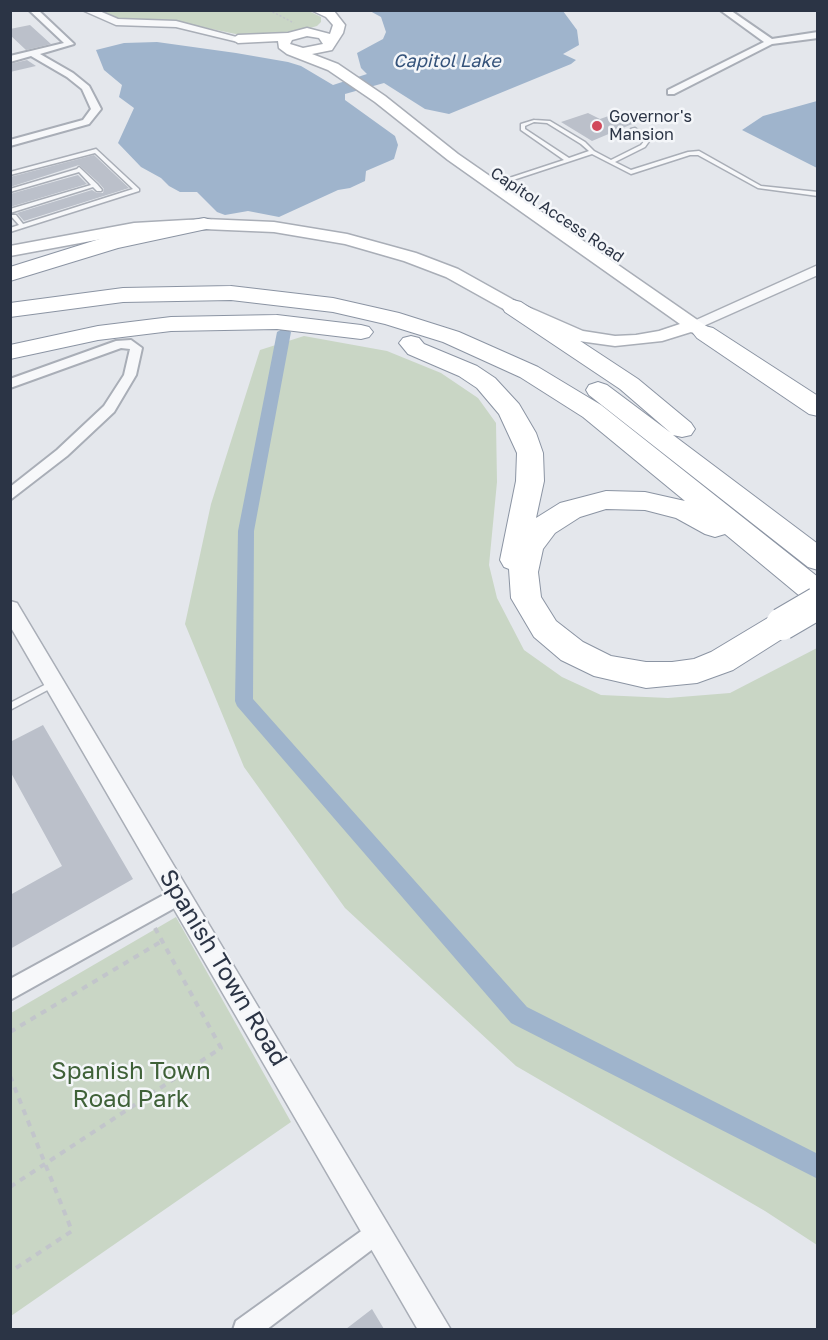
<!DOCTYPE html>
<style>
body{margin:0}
#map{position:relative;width:828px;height:1340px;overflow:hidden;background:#e4e7ec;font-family:"Golos Text",sans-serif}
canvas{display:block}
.frame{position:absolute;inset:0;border:12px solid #2b3445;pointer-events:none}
</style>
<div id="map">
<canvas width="828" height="1340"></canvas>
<div class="frame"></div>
</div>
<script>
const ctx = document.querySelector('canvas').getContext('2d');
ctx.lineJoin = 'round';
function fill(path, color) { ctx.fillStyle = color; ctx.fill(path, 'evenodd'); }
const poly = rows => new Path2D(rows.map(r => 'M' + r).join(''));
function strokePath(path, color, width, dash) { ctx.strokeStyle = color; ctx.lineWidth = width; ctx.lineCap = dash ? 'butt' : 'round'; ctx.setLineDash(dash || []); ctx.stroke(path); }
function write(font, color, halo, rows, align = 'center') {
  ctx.font = font + ' "Golos Text",sans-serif'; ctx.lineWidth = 5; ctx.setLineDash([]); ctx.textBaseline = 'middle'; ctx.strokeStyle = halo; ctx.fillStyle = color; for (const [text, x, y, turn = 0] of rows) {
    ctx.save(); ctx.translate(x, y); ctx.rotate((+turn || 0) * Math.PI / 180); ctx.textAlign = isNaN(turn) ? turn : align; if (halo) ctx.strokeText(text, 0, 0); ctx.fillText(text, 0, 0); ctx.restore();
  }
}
fill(poly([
 [307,10,321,17,321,22,317,26,282,36,255,38,178,22,115,19,95,11],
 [304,336,387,351,441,373,478,398,496,423,497,482,489,565,497,598,524,650,562,677,601,695,668,698,730,693,817,648,817,1245,765,1211,516,1066,345,908,244,767,185,624,211,504,260,350],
 [176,917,291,1122,11,1316,11,1013]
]), '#c9d6c5');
fill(poly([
 [370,11,563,11,577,30,579,45,563,54,576,60,571,64,449,114,425,109,384,83,345,94,345,100,395,136,398,145,394,159,366,171,365,181,350,188,338,190,279,217,248,211,225,215,217,212,197,192,180,192,169,186,161,178,141,167,118,143,134,108,119,97,122,85,104,70,96,50,124,43,157,42,236,53,288,62,301,66,333,85,367,74,361,68,357,53,383,39,386,32,381,17],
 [817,101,817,168,742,130,763,116]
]), '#9fb4cc');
fill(poly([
 [284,328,291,332,254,531,253,699,527,1007,818,1154,818,1179,511,1023,237,706,235,701,238,531,277,332,284,328]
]), '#9fb4cc');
fill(poly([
 [30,25,51,44,26,50,10,35,10,29],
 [27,60,36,66,10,72,10,64],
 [620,112,637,122,592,141,561,122,588,113,600,119],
 [94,155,129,188,24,221,17,213,92,190,97,193,103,193,104,189,99,183,79,165,10,187,10,177],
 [78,175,87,184,10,207,10,194],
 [43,725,133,879,10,949,10,895,62,866,10,771,10,742],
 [372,1309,384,1329,346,1329]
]), '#bbc0ca');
const service = poly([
 [534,120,550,121,585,142,594,151,611,160,641,145,645,140,631,129,635,128,650,140,645,147,615,162,631,170,688,152,699,151,761,186,818,192,818,196,758,188,698,155,690,155,631,174,592,154,495,186,491,186,491,184,564,160,521,130,521,124,534,120],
 [534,122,547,123,581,144,589,151,569,158,525,129,525,126,534,122],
 [96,149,139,189,139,191,10,232,10,228,19,225,11,216,12,215,16,215,23,224,133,189,95,153,10,175,10,172,96,149],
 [79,167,97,184,102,190,101,191,97,191,93,187,10,213,10,209,91,185,79,172,10,192,10,189,77,169,79,167],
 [54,680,57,681,58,683,57,685,10,710,10,703,54,680]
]);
const minor = poly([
 [29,10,38,10,74,44,40,54,73,73,89,86,101,109,89,124,10,146,10,140,83,120,91,109,82,89,67,77,31,56,10,62,10,56,64,43,29,10],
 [720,10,730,10,772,39,818,32,818,38,772,44,674,94,668,94,668,90,764,42,720,10],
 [131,340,142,348,136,375,114,412,67,456,10,500,10,487,57,450,104,406,124,375,130,349,121,348,10,388,10,379,116,341,131,340],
 [180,886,187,889,190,895,187,901,10,1000,10,979,180,886],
 [378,1219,386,1223,390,1231,386,1239,266,1330,233,1330,236,1321,378,1219]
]);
const tertiary = poly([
 [82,10,97,10,118,19,176,21,244,39,238,42,176,27,116,25,82,10],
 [818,265,818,275,699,328,687,328,685,325,818,265],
 [10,601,17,603,451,1330,418,1330,10,626,10,601]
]);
const secondary = poly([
 [311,10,334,11,345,25,343,33,332,50,312,54,338,64,385,96,458,154,709,328,712,332,709,336,703,337,691,332,662,341,615,346,579,341,507,311,446,277,404,261,345,244,274,232,204,229,134,233,10,256,10,246,134,223,204,219,274,222,347,234,416,253,458,269,519,303,583,331,615,336,636,335,659,331,680,324,448,160,375,102,328,70,287,54,279,48,278,41,238,43,232,39,238,35,288,33,307,28,330,34,333,25,326,17,311,10],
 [307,36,319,38,323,44,303,48,290,44,292,40,307,36]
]);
const motorway = poly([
 [204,218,211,220,215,224,211,228,118,248,10,281,10,267,106,237,204,218],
 [231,286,333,298,399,313,459,332,538,367,601,405,818,577,818,605,807,602,725,534,715,537,705,534,676,518,645,510,606,509,580,517,555,533,543,549,538,572,541,597,556,621,583,642,611,656,646,662,672,662,694,659,711,652,771,616,782,612,793,616,797,624,793,632,733,670,697,683,646,688,594,676,561,660,534,637,511,598,509,569,504,567,500,560,516,481,517,453,499,414,477,388,459,376,408,354,399,343,403,338,411,336,419,338,424,344,477,366,495,378,519,404,536,433,543,453,544,481,536,518,560,503,606,491,645,492,685,501,583,417,520,377,443,342,385,324,333,312,231,300,123,302,10,317,10,303,123,288,231,286],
 [513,300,521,302,638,379,691,423,695,429,691,435,682,437,673,435,818,544,818,570,808,567,589,395,586,390,589,385,598,382,607,385,671,433,620,389,505,312,502,307,505,302,513,300],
 [277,315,361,325,369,327,373,332,369,337,361,339,277,329,171,331,98,340,10,359,10,345,98,326,171,317,277,315],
 [705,326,713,328,818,396,818,416,809,414,697,338,693,333,697,328,705,326]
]);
strokePath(service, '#a9aeb7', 3);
strokePath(minor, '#a9aeb7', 4);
strokePath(tertiary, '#a9aeb7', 3);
strokePath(secondary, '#a9aeb7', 3);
strokePath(motorway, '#8b94a3', 2);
strokePath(poly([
 [269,10,294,23]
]), '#c2c5cb', 1.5, [2, 2]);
strokePath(poly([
 [10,1032,162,941],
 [10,1076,72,1231,10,1272],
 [10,1187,221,1048,155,928]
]), '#c2c5cb', 4, [6, 6]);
fill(service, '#f7f8fa');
fill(minor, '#f7f8fa');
fill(tertiary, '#f7f8fa');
fill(secondary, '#fff');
fill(motorway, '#fff');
const motorwayBridge = poly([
 [782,624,818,603]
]);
strokePath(motorwayBridge, '#8b94a3', 34, []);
strokePath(motorwayBridge, '#fff', 32);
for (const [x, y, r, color] of [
 [597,126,6,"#d1495b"]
]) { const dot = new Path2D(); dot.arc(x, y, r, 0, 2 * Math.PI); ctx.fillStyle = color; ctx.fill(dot); strokePath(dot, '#f4f6f9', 2); }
write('16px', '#2b3445', '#f4f6f9', [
 ["Governor's",609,117],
 ["Mansion",609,135]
], 'left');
write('16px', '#2b3445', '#f4f6f9', [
 ["Capitol Access Road",557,215,34]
]);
write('italic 18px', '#34527a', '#f4f6f9', [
 ["Capitol Lake",447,61]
]);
write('24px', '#2b3445', '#f4f6f9', [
 ["Spanish Town Road",223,968,59]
]);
write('24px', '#3f6138', '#f4f6f9', [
 ["Spanish Town",131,1071],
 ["Road Park",131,1099]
]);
</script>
